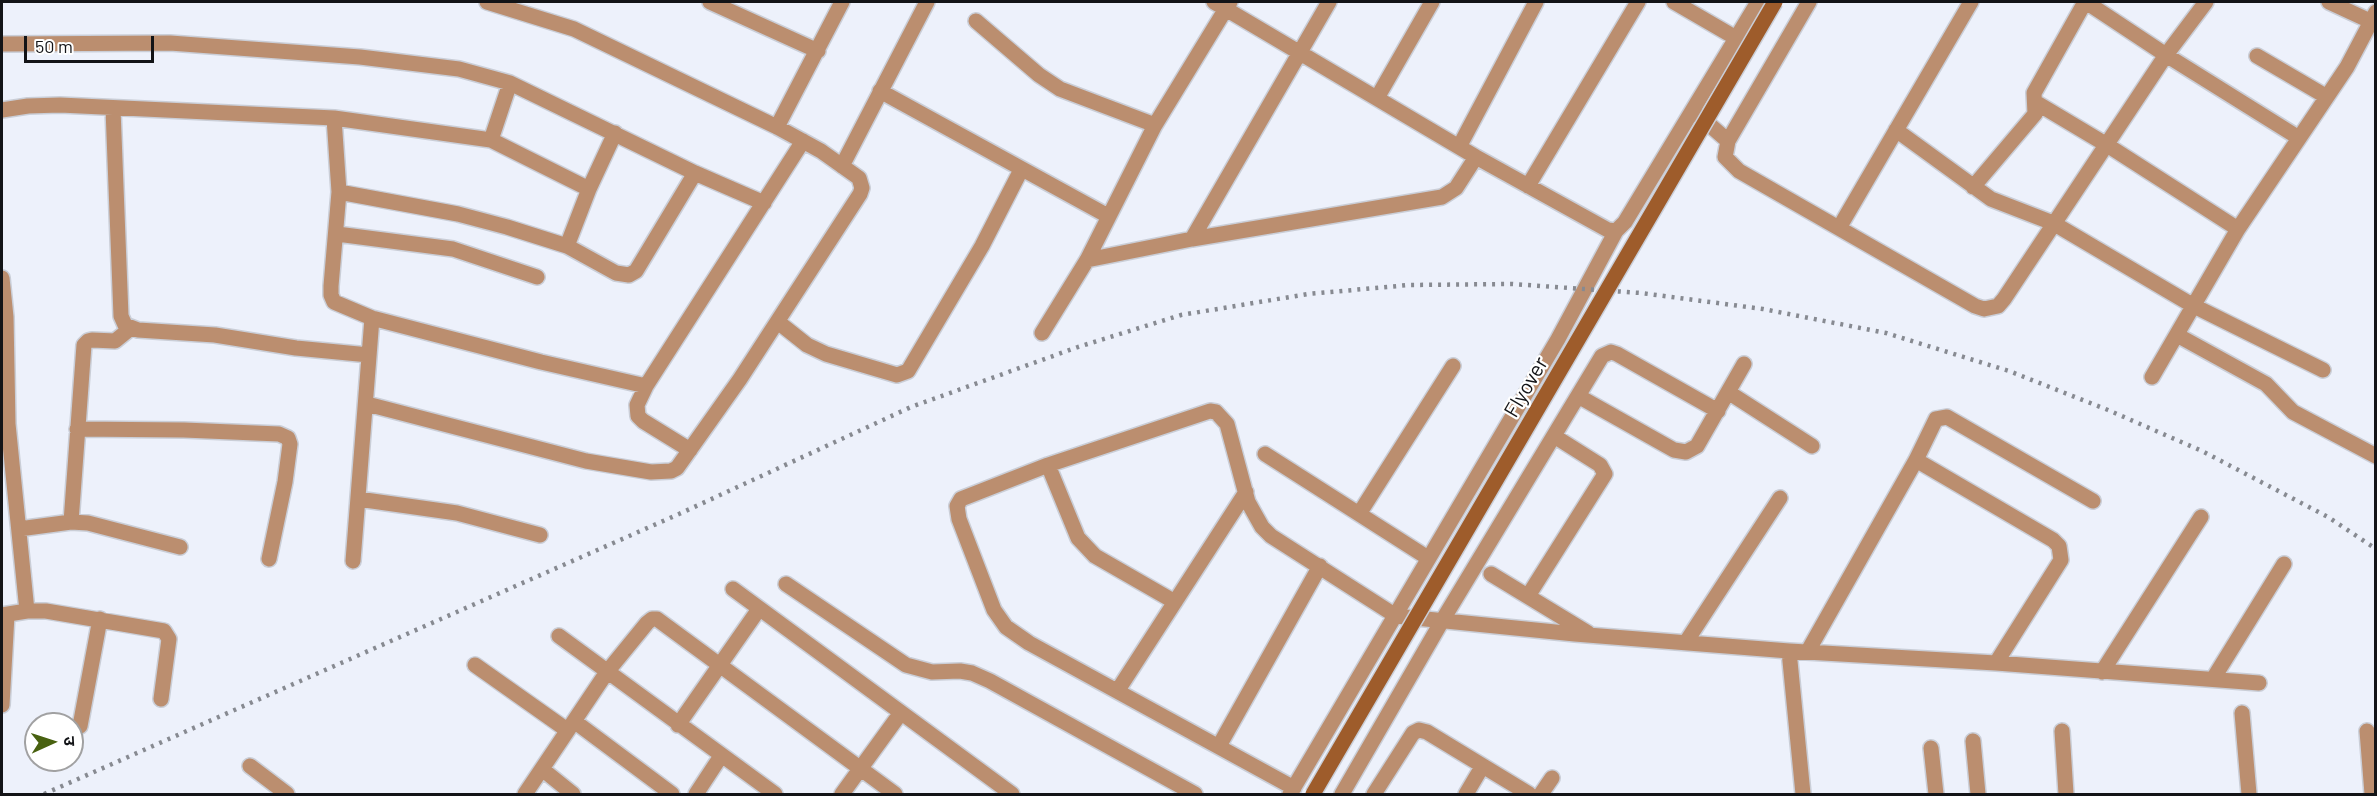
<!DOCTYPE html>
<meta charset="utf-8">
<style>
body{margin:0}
#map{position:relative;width:2377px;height:796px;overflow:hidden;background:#edf1fb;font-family:Barlow,"Noto Sans Devanagari",sans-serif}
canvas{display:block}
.frame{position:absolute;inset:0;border:3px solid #131417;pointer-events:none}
.north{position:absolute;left:24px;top:712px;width:60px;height:60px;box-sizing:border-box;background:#fff;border:2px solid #a1a1a2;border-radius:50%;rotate:87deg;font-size:16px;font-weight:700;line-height:24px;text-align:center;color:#131417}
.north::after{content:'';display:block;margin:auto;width:21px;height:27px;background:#486110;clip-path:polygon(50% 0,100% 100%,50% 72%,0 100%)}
.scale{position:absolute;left:24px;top:36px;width:130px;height:27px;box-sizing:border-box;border:3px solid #131417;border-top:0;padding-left:8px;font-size:18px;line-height:21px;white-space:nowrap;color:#131417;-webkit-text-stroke:4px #fff;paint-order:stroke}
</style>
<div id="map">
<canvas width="2377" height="796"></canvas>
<div class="frame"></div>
<div class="north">उ</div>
<div class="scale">50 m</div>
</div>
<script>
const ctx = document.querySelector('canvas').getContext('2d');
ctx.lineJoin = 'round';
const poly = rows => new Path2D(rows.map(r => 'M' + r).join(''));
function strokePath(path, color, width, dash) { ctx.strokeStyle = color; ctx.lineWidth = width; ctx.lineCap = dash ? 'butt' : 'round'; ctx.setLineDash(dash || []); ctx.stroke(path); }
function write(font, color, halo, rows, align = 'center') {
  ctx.font = font + ' Barlow,sans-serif'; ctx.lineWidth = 4.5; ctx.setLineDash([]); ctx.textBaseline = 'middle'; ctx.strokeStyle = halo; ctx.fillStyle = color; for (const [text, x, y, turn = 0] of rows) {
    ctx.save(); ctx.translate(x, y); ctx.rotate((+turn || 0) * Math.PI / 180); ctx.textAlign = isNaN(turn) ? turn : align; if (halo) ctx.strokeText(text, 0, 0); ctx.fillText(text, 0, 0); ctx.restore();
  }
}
const street = poly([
 [710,2,818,51],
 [1214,2,1476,157,1608,230,1616,231,1625,222,1758,2],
 [1674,2,1736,38],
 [1809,2,1728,141,1725,157,1739,171,1975,306,1984,309,1998,306,2004,299,2166,55,2206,2],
 [2086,2,2166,55,2299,138],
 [2329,2,2370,21],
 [976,21,1039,75,1060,89,1155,125],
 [2,44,170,43,360,57,459,69,510,83,695,173,764,203],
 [2257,56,2327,97],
 [880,91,1108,216],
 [1377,98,1432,2],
 [2035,102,2107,145,2238,229],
 [113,109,121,316,125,325,138,330,215,335,296,348,369,355],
 [2,110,28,106,60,105,334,118,491,140,589,189],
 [1696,113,1728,141],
 [334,118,339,192,331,286,331,295,334,302,372,318,541,362,646,386],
 [777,127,842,2],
 [1896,130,1991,199,2053,223,2192,305,2323,370],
 [491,140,510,83],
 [1459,147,1536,2],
 [842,166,927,2],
 [1528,186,1638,2],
 [1973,187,2035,114,2034,93,2085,2],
 [339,192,458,214,507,227,567,246,616,273,629,275,636,271,695,173],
 [1839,228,1971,2],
 [337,234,453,249,537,277],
 [1192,239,1329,2],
 [567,246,589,189,615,133],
 [1087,260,1192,239,1442,197,1456,188,1476,157],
 [2,278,6,317,8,424,27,611],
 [778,322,807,345,826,354,897,375,908,371,982,246,1021,170],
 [1042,333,1087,260,1155,125,1230,2],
 [2177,335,2266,384,2293,412,2376,456],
 [2152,377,2238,229,2347,67,2376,12],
 [1728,392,1812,446],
 [1578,396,1674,450,1686,452,1697,446,1744,364],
 [367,404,586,461,651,472,671,471,677,468,740,379,860,194,862,188,859,178,821,151,777,127,574,29,487,2],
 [77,429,184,430,279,434,288,438,290,444,285,482,269,559],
 [690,450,643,421,638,416,637,405,646,386,803,141],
 [1265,454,1428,558],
 [1916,460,2053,540,2059,546,2061,560,1996,663],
 [1048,465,1078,538,1095,556,1175,602],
 [358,499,457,513,540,535],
 [1359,514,1453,366],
 [71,522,84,345,88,341,92,340,115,341,131,328],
 [19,529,71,522,88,523,180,547],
 [353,561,372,318],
 [1491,574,1588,633],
 [786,584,906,665,932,672,960,671,972,673,990,681,1195,794],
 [733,589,1012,794],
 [1528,596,1605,474,1600,465,1554,436],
 [2,615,27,611,46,611,164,631,169,639,161,699],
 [559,636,775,794],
 [1686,642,1780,498],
 [1789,651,1803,794],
 [1808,651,1916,460,1936,419,1947,417,2093,501],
 [475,665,567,730],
 [2102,672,2201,517],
 [2213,679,2284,564],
 [1118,690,1246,492],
 [2,705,7,615],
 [2242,713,2249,794],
 [574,721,672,794],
 [678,725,759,609],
 [80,726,100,619],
 [2062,731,2066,794],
 [2367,731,2372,794],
 [1973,741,1978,794],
 [1219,746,1320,566],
 [1931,748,1936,794],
 [250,766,287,794],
 [542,769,573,794],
 [1294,788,1029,643,1006,627,994,610,959,519,957,506,961,499,1048,465,1210,411,1216,412,1227,424,1248,502,1262,527,1271,536,1396,616,1575,634,1789,651,1996,663,2259,683],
 [525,794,607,672,647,623,652,619,657,619,895,794],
 [696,794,721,756],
 [842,794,900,714],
 [1290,794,1558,339,1616,231],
 [1342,794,1442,621,1602,356,1611,352,1617,354,1718,411],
 [1374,794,1413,733,1419,730,1427,732,1529,794],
 [1466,794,1482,767],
 [1541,794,1552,778]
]);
strokePath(street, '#caced7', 18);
strokePath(street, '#bb8e6f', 15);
strokePath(poly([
 [44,794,679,514,911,407,1078,347,1181,315,1308,294,1409,285,1512,284,1641,293,1763,309,1886,333,2009,371,2108,410,2202,451,2328,517,2376,549]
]), '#878a91', 4.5, [3, 6]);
const secondaryBridge = poly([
 [1313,794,1775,2]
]);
strokePath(secondaryBridge, '#caced7', 18, []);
strokePath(secondaryBridge, '#9e5c2b', 15);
write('21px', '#131417', '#fff', [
 ["Flyover",1526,387,-60]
]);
</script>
